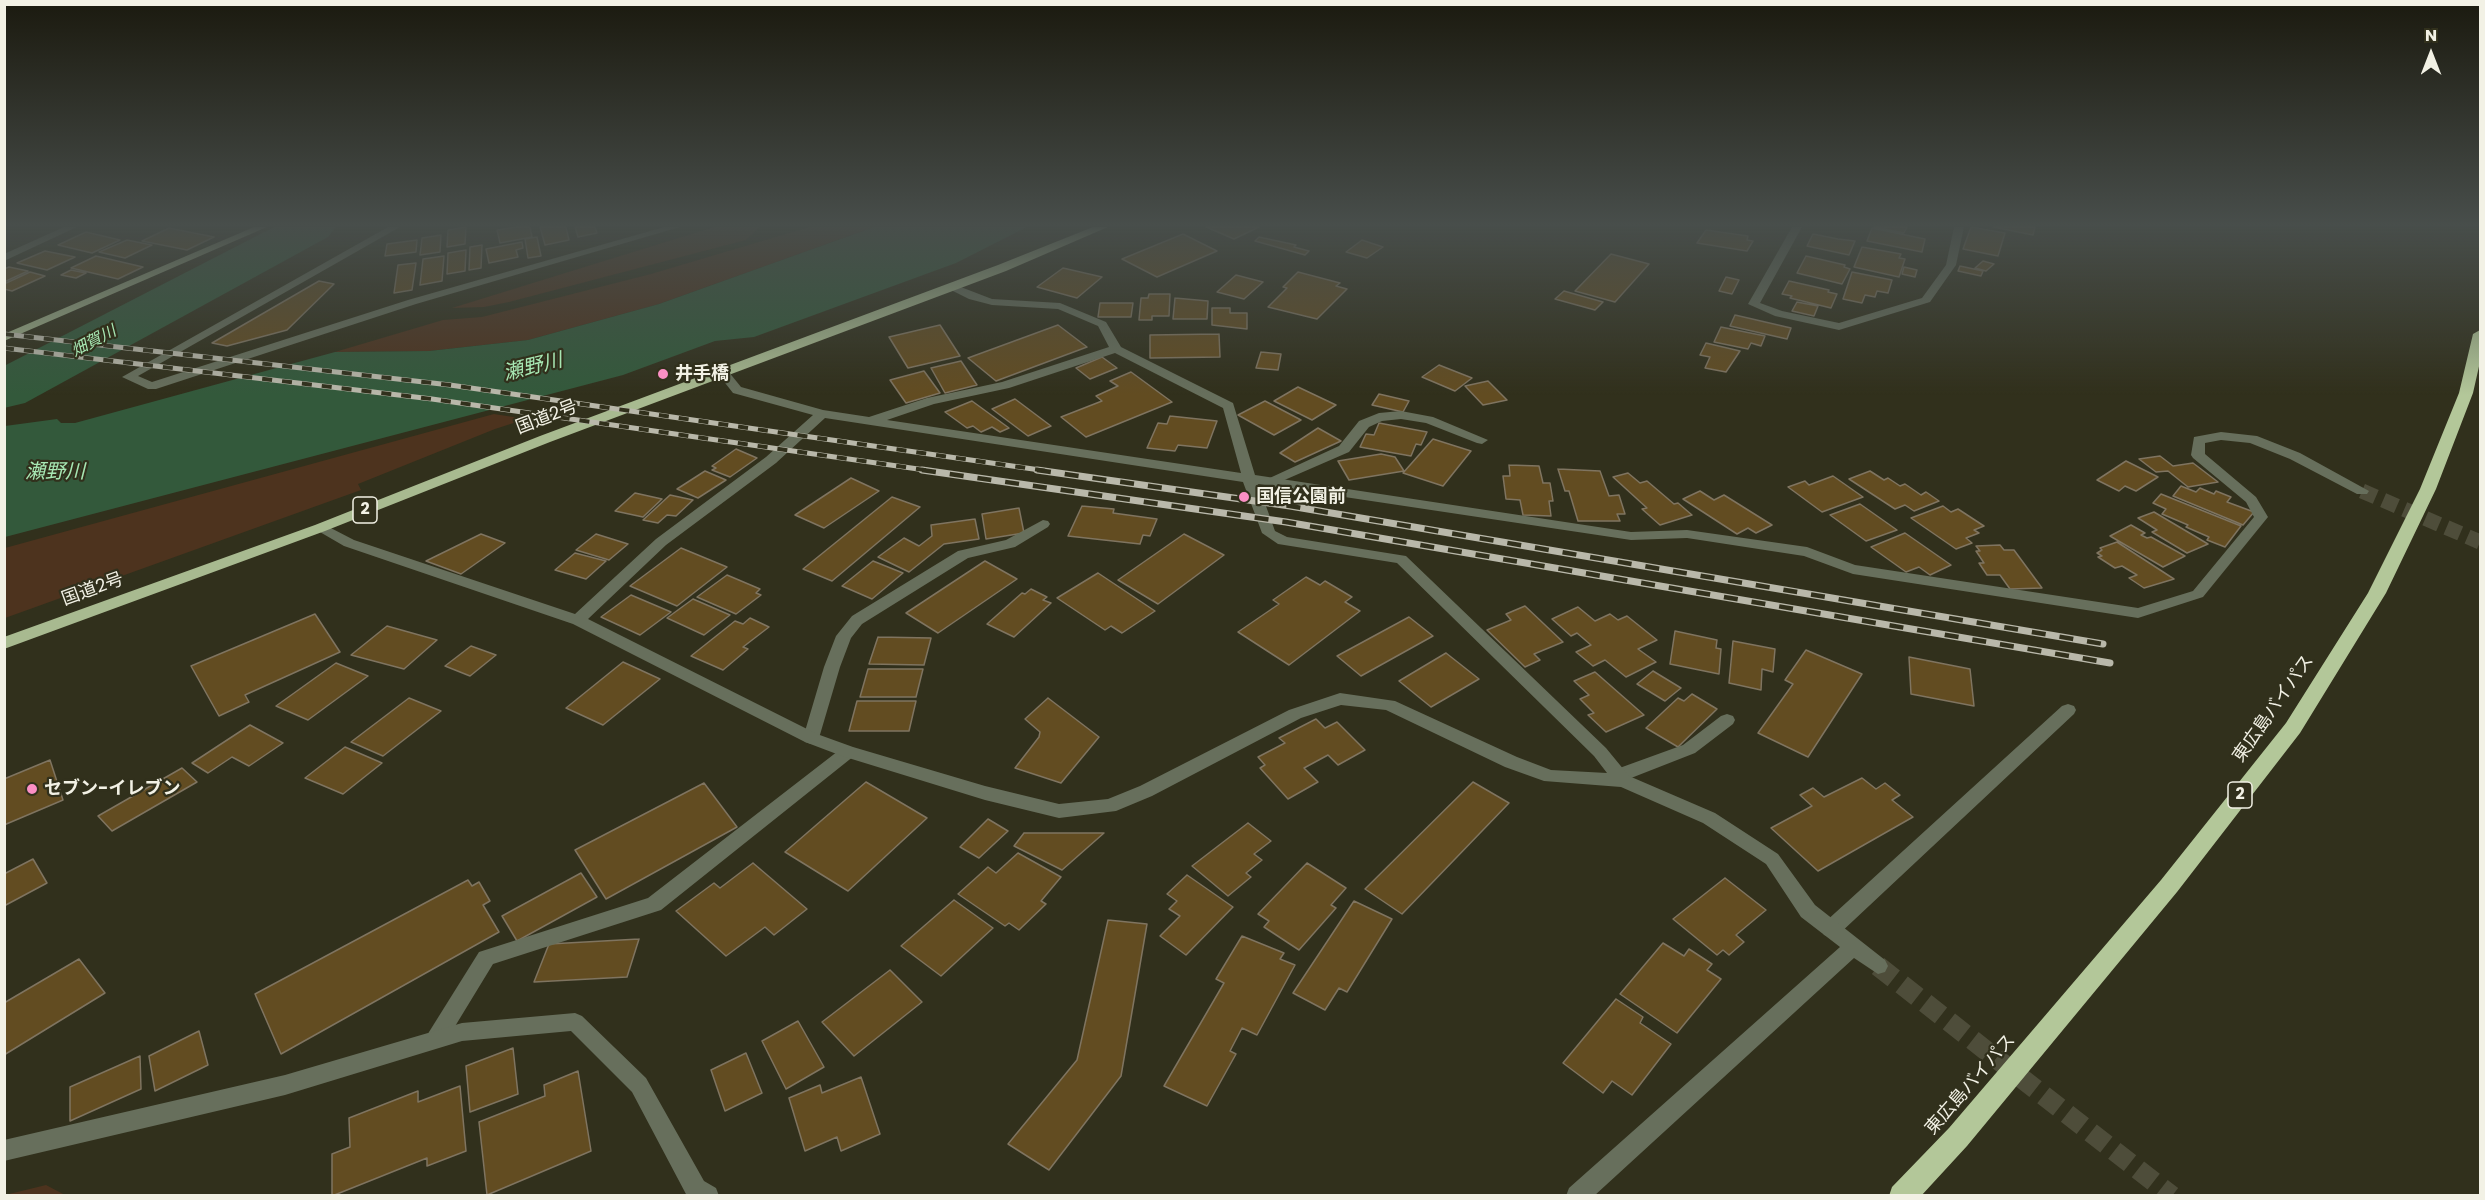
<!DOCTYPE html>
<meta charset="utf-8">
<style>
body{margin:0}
#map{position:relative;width:2485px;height:1200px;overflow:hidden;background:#31301c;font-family:Poppins,sans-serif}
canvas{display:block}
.frame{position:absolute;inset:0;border:6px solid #f2f1e5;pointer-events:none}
.north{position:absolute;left:2401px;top:24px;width:60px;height:60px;-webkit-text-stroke:4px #31301c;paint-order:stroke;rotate:0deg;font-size:16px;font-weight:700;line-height:24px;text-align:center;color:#f2f1e5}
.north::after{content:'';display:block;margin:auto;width:21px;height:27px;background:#f2f1e5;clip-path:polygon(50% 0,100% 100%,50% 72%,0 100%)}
</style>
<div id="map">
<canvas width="2485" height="1200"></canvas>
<div class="frame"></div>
<div class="north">N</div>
</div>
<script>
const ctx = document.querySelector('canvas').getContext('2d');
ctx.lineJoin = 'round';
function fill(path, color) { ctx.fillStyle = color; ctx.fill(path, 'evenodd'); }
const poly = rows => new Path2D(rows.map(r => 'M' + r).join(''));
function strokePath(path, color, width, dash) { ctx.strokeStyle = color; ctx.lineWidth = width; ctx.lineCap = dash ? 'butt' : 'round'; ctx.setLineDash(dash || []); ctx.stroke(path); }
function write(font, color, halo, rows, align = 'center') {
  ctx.font = font + ' Poppins,"Noto Sans JP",sans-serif'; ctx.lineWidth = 4.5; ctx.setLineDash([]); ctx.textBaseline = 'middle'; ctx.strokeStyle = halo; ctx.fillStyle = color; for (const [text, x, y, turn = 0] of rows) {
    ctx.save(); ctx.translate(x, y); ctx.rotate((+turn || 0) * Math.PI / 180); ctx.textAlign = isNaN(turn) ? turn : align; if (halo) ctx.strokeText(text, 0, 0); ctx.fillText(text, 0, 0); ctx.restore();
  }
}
fill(poly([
 [714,227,760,227,746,240,509,302,484,307,452,308],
 [809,227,874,227,659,304,528,340,429,351,335,352,443,320,482,317,651,274],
 [494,414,526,419,495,429,358,484,361,490,5,618,5,548],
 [46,1185,65,1195,5,1195]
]), '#4d331e');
fill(poly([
 [874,227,1027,227,956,263,754,337,715,341,623,375,5,537,5,426,57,419,61,423,75,423,335,352,429,351,528,340,659,304]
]), '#33593b');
fill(poly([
 [274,227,336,227,328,237,25,403,4,408,4,366,274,227]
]), '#33593b');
const building = poly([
 [466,227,465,244,447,247,448,230,466,227],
 [516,227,530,227,532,237,500,243,497,230,516,227],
 [540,227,566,227,569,240,545,245,540,227],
 [575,227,595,227,597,233,578,237,575,227],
 [1206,227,1259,227,1234,239,1206,227],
 [1874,227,1907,227,1904,233,1874,227],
 [1971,227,2005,233,1998,256,1963,249,1971,227],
 [1993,227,2035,227,2033,235,1993,227],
 [169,228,214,237,187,250,142,241,169,228],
 [1872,228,1925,239,1922,252,1867,241,1872,228],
 [1706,230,1748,236,1747,240,1753,241,1747,251,1697,243,1706,230],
 [86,232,120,240,92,253,58,245,86,232],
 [1183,234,1217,251,1157,277,1122,259,1183,234],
 [1813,234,1838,239,1855,241,1849,255,1807,246,1813,234],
 [441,235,440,252,420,255,422,238,441,235],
 [537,237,541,256,528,258,525,239,537,237],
 [1259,237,1296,245,1294,247,1309,251,1305,255,1255,241,1259,237],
 [127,240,152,245,125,258,99,252,127,240],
 [417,240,416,252,385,256,387,244,417,240],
 [1362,240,1383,247,1367,258,1346,252,1362,240],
 [522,242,523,248,516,250,518,257,489,263,486,249,522,242],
 [482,245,481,268,469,270,470,247,482,245],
 [1862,247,1901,254,1899,258,1905,259,1899,277,1854,267,1862,247],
 [466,250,465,271,447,274,448,253,466,250],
 [45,251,75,257,47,270,17,263,45,251],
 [1611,254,1649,264,1615,302,1575,291,1611,254],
 [96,256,143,267,118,279,71,268,96,256],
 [444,256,442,281,420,285,423,259,444,256],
 [1806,256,1845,265,1844,267,1850,269,1842,284,1797,273,1806,256],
 [1983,261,1994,264,1986,271,1975,268,1983,261],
 [416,263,412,290,394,293,398,265,416,263],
 [1960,266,1983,271,1981,276,1958,271,1960,266],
 [9,267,28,271,4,282,4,269,9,267],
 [1904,267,1917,270,1915,277,1902,274,1904,267],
 [1063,268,1102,277,1077,298,1037,287,1063,268],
 [71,270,86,273,76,278,61,275,71,270],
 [30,272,45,276,12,291,4,289,4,284,30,272],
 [1298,272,1340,283,1336,286,1347,289,1317,319,1268,307,1287,288,1283,287,1298,272],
 [1852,272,1892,280,1888,293,1877,291,1875,297,1865,295,1862,303,1843,299,1852,272],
 [1236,275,1263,282,1244,299,1217,292,1236,275],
 [1726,277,1739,280,1732,294,1719,291,1726,277],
 [319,281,334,284,287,330,227,346,212,343,319,281],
 [1789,281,1829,290,1828,292,1837,294,1831,308,1790,298,1792,296,1782,294,1789,281],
 [1564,291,1603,302,1595,310,1555,299,1564,291],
 [1149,294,1170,294,1169,316,1152,316,1152,320,1139,320,1141,298,1148,298,1149,294],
 [1175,298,1208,301,1207,319,1173,319,1175,298],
 [1797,302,1818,306,1814,316,1792,311,1797,302],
 [1100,303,1133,303,1131,317,1098,317,1100,303],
 [1212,308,1230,308,1230,313,1247,313,1247,329,1212,325,1212,308],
 [1735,315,1791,328,1787,339,1730,326,1735,315],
 [940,325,960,356,908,368,889,337,940,325],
 [1058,325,1087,347,996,381,968,358,1058,325],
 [1721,327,1765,336,1761,346,1751,343,1748,349,1714,342,1721,327],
 [1219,334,1220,357,1150,358,1150,335,1219,334],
 [1706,343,1740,351,1726,372,1705,368,1710,357,1700,355,1706,343],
 [1261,352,1281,354,1278,370,1256,368,1261,352],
 [1102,357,1117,368,1090,379,1076,368,1102,357],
 [961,361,977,385,945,393,931,368,961,361],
 [1439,365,1472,378,1455,391,1422,377,1439,365],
 [924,371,940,393,906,403,890,380,924,371],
 [1131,372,1172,402,1086,437,1061,417,1102,401,1096,396,1118,386,1110,381,1131,372],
 [1488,381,1507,400,1483,405,1465,386,1488,381],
 [1298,387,1336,405,1312,420,1274,401,1298,387],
 [1379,394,1409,401,1403,412,1372,405,1379,394],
 [1015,399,1051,426,1028,436,992,409,1015,399],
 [972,401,1009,428,1000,432,992,427,981,432,973,426,967,428,945,412,972,401],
 [1265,401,1301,420,1274,435,1238,415,1265,401],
 [1170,416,1217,421,1207,448,1178,445,1175,451,1147,448,1158,423,1167,424,1170,416],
 [1379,423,1427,432,1421,445,1416,444,1411,456,1360,447,1366,434,1374,435,1379,423],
 [1318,428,1341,441,1295,462,1280,453,1318,428],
 [1433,439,1471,451,1443,486,1403,473,1433,439],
 [736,449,757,458,730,477,712,470,716,468,712,466,736,449],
 [1381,454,1395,457,1404,471,1349,480,1338,461,1381,454],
 [2160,456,2173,466,2193,463,2218,482,2188,487,2168,471,2156,472,2139,459,2160,456],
 [2126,461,2158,477,2136,491,2125,486,2119,491,2097,480,2126,461],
 [1509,465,1539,466,1543,483,1550,483,1553,501,1549,501,1551,516,1523,515,1520,500,1506,499,1503,476,1510,476,1509,465],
 [1558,469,1600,471,1609,496,1619,495,1625,514,1617,514,1620,521,1578,521,1569,491,1565,491,1558,469],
 [705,471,726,480,698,498,677,489,705,471],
 [1870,471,1884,480,1888,478,1900,486,1905,484,1921,495,1926,492,1939,501,1914,511,1905,505,1895,509,1849,479,1870,471],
 [1628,473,1640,483,1647,481,1674,504,1678,503,1692,515,1660,525,1642,509,1647,508,1613,477,1628,473],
 [1833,476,1863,497,1822,512,1788,487,1805,481,1809,485,1833,476],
 [851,478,879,491,824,528,795,515,851,478],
 [2181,486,2196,492,2200,488,2214,494,2216,491,2231,497,2227,502,2254,512,2243,525,2173,496,2181,486],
 [1700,491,1714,500,1724,495,1772,525,1756,533,1748,528,1737,534,1683,499,1700,491],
 [635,493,662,499,643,517,615,511,635,493],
 [2161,494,2241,526,2225,547,2207,540,2209,537,2186,527,2188,525,2162,514,2166,509,2153,503,2161,494],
 [670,495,693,500,676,516,667,515,658,523,643,520,670,495],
 [892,497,920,507,832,581,803,569,892,497],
 [1860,504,1897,530,1866,541,1830,515,1860,504],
 [1082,506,1114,509,1113,513,1157,519,1150,536,1143,535,1140,544,1068,536,1082,506],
 [1943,506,1951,512,1958,509,1984,526,1974,530,1979,533,1966,538,1972,543,1956,549,1911,518,1943,506],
 [1019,508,1024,533,986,539,982,514,1019,508],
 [2154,512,2208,544,2187,553,2152,532,2157,530,2138,518,2154,512],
 [975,519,979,539,944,544,909,572,878,557,904,538,919,546,932,536,931,525,975,519],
 [2131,525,2145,533,2141,535,2147,538,2151,537,2185,556,2163,567,2110,536,2131,525],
 [1905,533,1951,565,1930,575,1919,567,1906,572,1871,547,1905,533],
 [481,534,505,543,461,574,426,561,481,534],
 [596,534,628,544,609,560,576,550,596,534],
 [1184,534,1224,555,1158,604,1118,580,1184,534],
 [2117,542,2174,579,2144,588,2129,578,2137,575,2122,566,2115,568,2098,557,2102,556,2097,553,2102,550,2100,548,2117,542],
 [2000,545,2004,550,2014,550,2042,588,2010,589,2000,575,1987,575,1979,563,1984,563,1976,551,1980,551,1976,546,2000,545],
 [681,548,727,567,677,606,630,586,681,548],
 [575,553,606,561,586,579,555,570,575,553],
 [873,561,903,573,872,599,842,586,873,561],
 [985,561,1017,579,938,633,906,613,985,561],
 [1098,573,1155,611,1122,633,1111,626,1105,630,1057,598,1098,573],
 [727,575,760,589,756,593,761,595,736,614,697,597,727,575],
 [1306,577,1320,585,1325,581,1352,597,1345,602,1360,611,1289,665,1238,632,1279,604,1273,600,1306,577],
 [1031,589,1047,597,1043,600,1051,603,1014,637,987,624,1022,593,1025,594,1031,589],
 [631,595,671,612,640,635,601,617,631,595],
 [693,599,730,615,704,635,667,618,693,599],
 [1525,606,1563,642,1534,654,1540,660,1525,667,1487,630,1511,620,1506,614,1525,606],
 [1578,607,1595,621,1610,614,1618,620,1627,616,1657,640,1638,649,1656,662,1626,677,1605,660,1593,666,1576,652,1591,645,1577,633,1571,636,1552,619,1578,607],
 [315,614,340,652,245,695,249,702,219,716,191,666,315,614],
 [1409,617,1433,636,1361,676,1337,656,1409,617],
 [750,618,769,627,743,647,748,649,723,670,691,656,735,621,743,624,750,618],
 [387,626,437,640,404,669,351,655,387,626],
 [1675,631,1717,640,1716,648,1721,649,1719,674,1670,664,1675,631],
 [878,637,931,638,924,665,869,664,878,637],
 [1733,641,1775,649,1773,672,1762,669,1761,690,1729,683,1733,641],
 [471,646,496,655,470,676,445,666,471,646],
 [1806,650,1862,674,1808,757,1758,733,1793,684,1785,680,1806,650],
 [1446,653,1479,679,1431,707,1399,681,1446,653],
 [1909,657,1970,669,1974,706,1911,694,1909,657],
 [623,662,660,679,603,725,566,708,623,662],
 [336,663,368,676,308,720,276,706,336,663],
 [868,669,923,669,916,697,860,697,868,669],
 [1653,671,1681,688,1665,701,1637,684,1653,671],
 [1595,672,1644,715,1606,732,1588,715,1594,713,1580,699,1589,695,1574,681,1595,672],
 [1692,694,1717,709,1678,747,1646,728,1678,698,1684,701,1692,694],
 [409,698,441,711,383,756,351,742,409,698],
 [1048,698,1099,737,1061,783,1015,768,1039,737,1040,732,1025,719,1048,698],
 [857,701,916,701,909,731,849,731,857,701],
 [1316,719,1325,728,1337,722,1365,750,1338,765,1328,755,1304,768,1318,782,1288,799,1260,768,1265,765,1258,757,1285,743,1279,738,1316,719],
 [250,725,283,743,249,766,232,757,208,773,192,763,250,725],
 [345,747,382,763,343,794,305,778,345,747],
 [50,760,63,800,4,825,4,779,50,760],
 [182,768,197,782,112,831,98,816,182,768],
 [1862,778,1876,789,1885,783,1900,795,1892,800,1913,817,1818,871,1771,828,1812,806,1800,795,1813,788,1824,797,1862,778],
 [866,782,927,818,848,891,785,852,866,782],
 [1473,782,1509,803,1402,914,1365,889,1473,782],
 [704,783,737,827,606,899,575,850,704,783],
 [988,819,1008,831,979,858,960,847,988,819],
 [1248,823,1271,841,1254,854,1262,860,1246,873,1251,877,1228,896,1192,866,1248,823],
 [1024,833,1104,833,1062,870,1014,846,1024,833],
 [1018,853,1061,877,1041,901,1046,904,1019,930,1009,923,1005,926,958,894,988,867,996,873,1018,853],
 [33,859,47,883,4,906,4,874,33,859],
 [753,863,807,909,774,935,765,927,726,956,676,911,714,883,720,888,753,863],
 [1307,863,1346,888,1331,905,1336,908,1299,950,1264,927,1269,921,1258,914,1307,863],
 [581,873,597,897,517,941,502,916,581,873],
 [1187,875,1233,907,1186,955,1160,936,1180,916,1169,909,1177,901,1167,894,1187,875],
 [1725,878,1766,910,1736,935,1744,942,1729,955,1723,950,1717,955,1673,919,1725,878],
 [468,880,472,886,479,882,490,901,483,905,499,932,281,1054,255,994,468,880],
 [954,900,993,928,941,976,901,946,954,900],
 [1354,901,1392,919,1347,992,1339,988,1325,1010,1293,993,1354,901],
 [1108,920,1147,924,1121,1076,1049,1170,1008,1144,1077,1060,1108,920],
 [1242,936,1284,953,1280,959,1295,965,1257,1035,1242,1028,1230,1051,1236,1054,1207,1106,1164,1086,1224,983,1216,979,1242,936],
 [639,939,627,977,534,982,549,944,639,939],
 [1663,943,1684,956,1689,949,1712,964,1707,970,1721,979,1677,1033,1620,994,1663,943],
 [79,959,105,993,4,1055,4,1003,79,959],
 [890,970,922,1002,854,1056,822,1022,890,970],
 [1616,999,1643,1017,1640,1023,1671,1044,1632,1095,1612,1081,1603,1093,1563,1063,1616,999],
 [798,1021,824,1067,786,1089,762,1041,798,1021],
 [199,1031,208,1065,155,1091,149,1056,199,1031],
 [513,1048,518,1094,470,1112,466,1066,513,1048],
 [746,1053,762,1093,725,1111,711,1070,746,1053],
 [140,1056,141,1089,70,1121,70,1087,140,1056],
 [578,1071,591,1151,487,1195,479,1122,545,1096,544,1085,578,1071],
 [861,1077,880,1134,841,1151,837,1137,805,1151,789,1098,820,1085,822,1093,861,1077],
 [460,1086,466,1151,427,1166,427,1158,332,1196,332,1154,350,1147,349,1118,418,1091,418,1102,460,1086]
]);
fill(building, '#624c21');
strokePath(building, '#7f7460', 1.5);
strokePath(poly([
 [2362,491,2480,542]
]), '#4e4d3a', 15, [15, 8]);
strokePath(poly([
 [1878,966,2172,1196]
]), '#4e4d3a', 20, [20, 10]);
fill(poly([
 [1401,411,1433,417,1488,440,1482,444,1477,443,1426,423,1401,419,1382,421,1369,427,1349,452,1273,485,1268,486,1261,482,1339,446,1359,421,1379,413,1401,411],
 [1043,520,1048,521,1050,524,1048,527,1015,547,968,558,862,624,851,638,840,667,819,738,817,742,811,744,805,742,803,738,824,667,836,636,852,616,958,551,1006,540,1043,520],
 [2068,704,2074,706,2076,710,2074,714,1838,935,1831,937,1824,935,1821,929,1824,923,2062,706,2068,704],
 [1727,714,1733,716,1735,720,1733,724,1695,753,1626,780,1620,781,1614,780,1611,775,1614,770,1683,745,1721,716,1727,714],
 [848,746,854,748,856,752,854,756,661,910,493,964,443,1046,436,1048,429,1046,426,1039,429,1032,479,952,648,898,842,748,848,746]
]), '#676f5c');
fill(poly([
 [64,227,77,227,4,261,4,254,64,227],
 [388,227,400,227,138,376,152,382,408,300,664,227,680,227,416,304,156,389,148,389,122,377,388,227],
 [1792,227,1802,227,1760,303,1782,311,1839,323,1922,298,1946,265,1954,227,1964,227,1956,265,1930,302,1839,330,1775,316,1748,304,1792,227],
 [953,284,992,299,1060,303,1106,322,1121,347,1233,403,1255,475,1631,532,1687,530,1807,547,1855,565,2138,608,2193,591,2254,517,2246,502,2193,458,2191,455,2194,437,2221,432,2257,436,2300,453,2369,491,2367,494,2357,494,2290,459,2250,443,2221,440,2205,443,2205,454,2256,497,2268,517,2203,597,2138,618,1853,574,1804,556,1687,538,1631,540,1258,484,1275,531,1287,537,1406,556,1606,748,1629,776,1715,813,1778,854,1815,905,1885,960,1888,966,1885,972,1878,974,1854,958,1594,1196,1566,1196,1569,1188,1840,947,1801,917,1766,864,1703,823,1621,787,1544,781,1505,767,1386,710,1341,705,1301,718,1152,796,1116,811,1059,818,985,800,842,756,805,742,573,624,344,546,313,528,320,524,325,525,354,540,575,614,656,539,766,457,813,415,733,393,718,374,720,371,728,371,741,387,823,410,869,417,927,398,1002,382,1109,347,1098,326,1058,309,992,305,969,299,949,289,949,285,953,284],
 [1115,353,1223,408,1241,473,887,420,934,404,1009,388,1115,353],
 [825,418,1243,482,1262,533,1278,544,1397,563,1594,756,1607,773,1551,770,1517,757,1395,701,1340,693,1289,710,1140,786,1108,799,1059,804,985,786,853,747,817,734,588,619,666,545,776,463,825,418],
 [575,1013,582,1016,646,1078,704,1181,716,1188,719,1196,687,1196,632,1092,571,1031,462,1041,285,1095,4,1161,4,1140,285,1075,462,1023,575,1013]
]), '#676f5c');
fill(poly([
 [254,227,267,227,4,341,4,334,254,227]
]), '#9dae88');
fill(poly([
 [1093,227,1108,227,1006,271,550,442,325,531,4,649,4,637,315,525,540,436,998,265,1093,227]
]), '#a8ba90');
fill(poly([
 [2480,330,2480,362,2473,393,2436,489,2386,593,2300,733,2177,892,1967,1146,1921,1196,1889,1196,1892,1187,1949,1128,2161,880,2286,723,2368,593,2420,489,2459,393,2473,334,2480,330]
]), '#b3c799');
const railFar1 = poly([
 [4,334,450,385,1047,471],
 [4,348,432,399,932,471]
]);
const rail = poly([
 [922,470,1286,522,2110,663],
 [1037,470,1290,506,2103,644]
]);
strokePath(railFar1, '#b9b8aa', 5);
strokePath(rail, '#b9b8aa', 7);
strokePath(railFar1, '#31301c', 4, [10]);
strokePath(rail, '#31301c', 4.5, [14]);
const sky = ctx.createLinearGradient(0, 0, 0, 395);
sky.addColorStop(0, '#1b1a0f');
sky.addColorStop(0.57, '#484e4b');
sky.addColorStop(1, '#484e4b00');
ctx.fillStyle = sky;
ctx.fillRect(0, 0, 2485, 395);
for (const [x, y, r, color] of [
 [663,374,6,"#fb8fc4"],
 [1244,497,6,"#fb8fc4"],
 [32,789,6,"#fb8fc4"]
]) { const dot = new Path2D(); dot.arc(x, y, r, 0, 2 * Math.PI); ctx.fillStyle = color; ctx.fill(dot); strokePath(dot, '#31301c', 2); }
write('italic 16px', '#a7e7b3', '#31301c', [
 ["畑賀川",94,342,-28]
]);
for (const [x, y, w] of [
 [365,510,24],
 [2240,795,24]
]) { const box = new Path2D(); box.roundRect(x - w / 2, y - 13, w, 26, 4.5); ctx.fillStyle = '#31301c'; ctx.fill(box); strokePath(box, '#f2f1e5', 1.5); }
write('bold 16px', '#f2f1e5', null, [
 ["2",365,510],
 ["2",2240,795]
]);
write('bold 18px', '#f2f1e5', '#31301c', [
 ["井手橋",675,374],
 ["国信公園前",1256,497],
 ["セブン-イレブン",44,789]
], 'left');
write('18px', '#f2f1e5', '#31301c', [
 ["国道2号",547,418,-21],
 ["国道2号",93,590,-20],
 ["東広島バイパス",2274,709,-55],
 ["東広島バイパス",1971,1085,-49]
]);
write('italic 20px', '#a7e7b3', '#31301c', [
 ["瀬野川",533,368,-14],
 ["瀬野川",55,473]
]);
</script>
